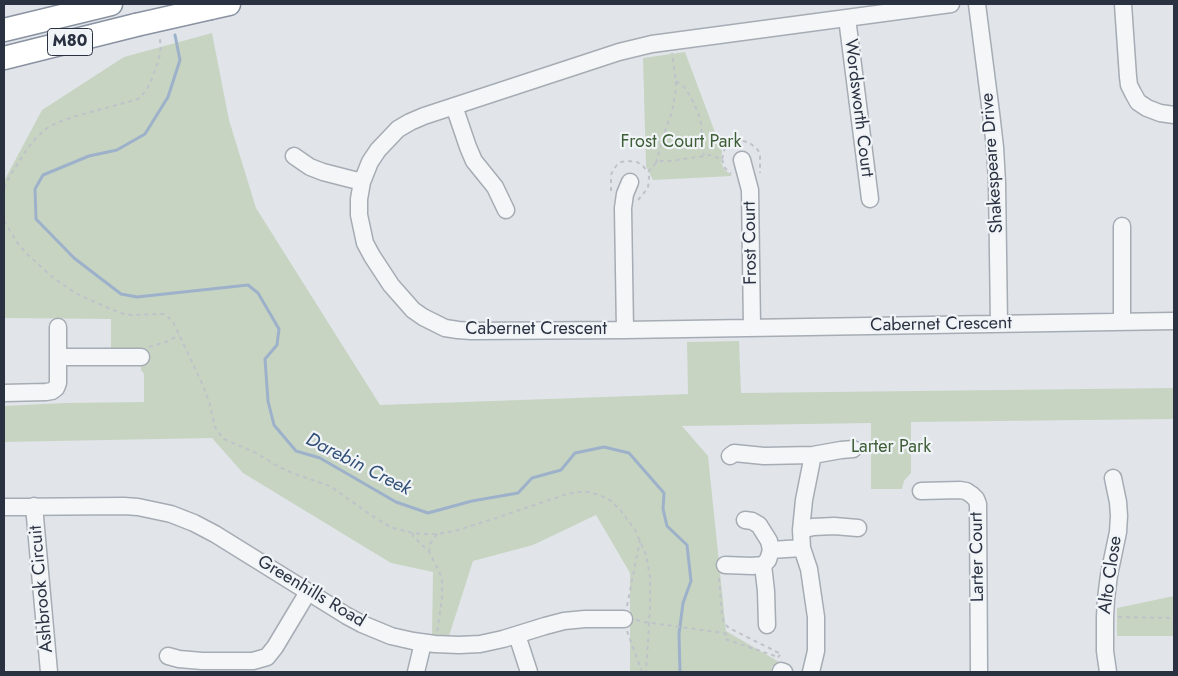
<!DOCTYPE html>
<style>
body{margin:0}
#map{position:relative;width:1178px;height:676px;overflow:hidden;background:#e1e5ea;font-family:Jost,sans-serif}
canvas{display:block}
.frame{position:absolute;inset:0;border:5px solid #2a3242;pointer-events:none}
</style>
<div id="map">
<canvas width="1178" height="676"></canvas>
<div class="frame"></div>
</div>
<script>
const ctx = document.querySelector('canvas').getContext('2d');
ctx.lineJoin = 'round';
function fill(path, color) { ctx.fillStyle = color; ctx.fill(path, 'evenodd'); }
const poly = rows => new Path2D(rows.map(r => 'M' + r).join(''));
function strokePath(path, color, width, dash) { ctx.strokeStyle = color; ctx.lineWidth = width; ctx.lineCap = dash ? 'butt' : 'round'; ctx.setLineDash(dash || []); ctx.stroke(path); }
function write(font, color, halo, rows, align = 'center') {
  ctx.font = font + ' Jost,sans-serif'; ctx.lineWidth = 4.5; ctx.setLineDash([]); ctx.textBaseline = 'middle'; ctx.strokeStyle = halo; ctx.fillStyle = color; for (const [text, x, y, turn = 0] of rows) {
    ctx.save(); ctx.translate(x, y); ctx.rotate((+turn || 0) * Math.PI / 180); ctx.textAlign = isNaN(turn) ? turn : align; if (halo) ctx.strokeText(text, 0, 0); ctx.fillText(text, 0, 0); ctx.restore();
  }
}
fill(poly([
 [212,33,229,120,256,208,380,405,688,394,687,342,739,341,741,393,1174,388,1174,419,911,422,911,473,904,481,902,489,871,489,871,423,682,426,708,456,726,631,781,663,772,666,771,672,630,672,630,573,596,515,533,545,473,561,449,636,432,635,433,572,391,563,243,473,212,438,4,442,4,406,65,403,144,402,144,374,141,370,141,351,111,350,111,319,4,318,4,181,42,110,124,57],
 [685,52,722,151,721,162,724,169,732,176,653,180,646,166,643,58],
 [1174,596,1174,636,1117,636,1117,608]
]), '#c7d4c2');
strokePath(poly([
 [175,35,180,60,168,97,145,134,117,150,89,156,43,175,35,189,36,219,74,258,121,294,137,297,248,285,258,293,279,329,277,345,265,359,268,401,274,425,296,451,320,458,396,502,428,513,472,501,518,493,532,478,561,470,575,453,604,447,629,453,664,493,663,509,667,526,687,545,691,581,683,603,679,634,680,672]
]), '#9db2ca', 3);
const minor = poly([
 [951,4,652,44,619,52,424,116,410,122,398,129,378,150,370,162,362,182,359,199,359,215,365,243,372,256,391,285,413,310,423,317,445,328,458,330,471,331,625,330,1174,321],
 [977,4,991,113,995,147,997,183,999,324],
 [1123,4,1128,77,1129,85,1133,93,1138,102,1147,108,1160,113,1174,115],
 [847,18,870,199],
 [454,106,468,147,474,161,495,187,506,210],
 [294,156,310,167,323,172,362,182],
 [742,160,750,190,752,327],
 [1122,226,1122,322],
 [625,330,623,208,625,194,630,182],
 [58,357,141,357],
 [4,393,46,392,52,391,56,388,58,383,58,327],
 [730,456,734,453,764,456,813,455,841,450,853,449],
 [921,491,960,490,966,491,972,495,976,499,978,504,979,672],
 [34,506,49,672],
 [4,507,124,506,138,507,171,514,194,523,215,534,347,616,362,624,391,636,413,641,435,644,459,645,480,644,503,639,545,626,564,621,585,619,624,619],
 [745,520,752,521,759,525,769,541,771,550],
 [801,530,813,527,834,526,858,528],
 [725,565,752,566,763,565,768,560,771,550,802,548],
 [763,565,766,591,767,625],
 [517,635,529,672],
 [168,656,179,659,202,661,253,661,267,657,275,647,308,592],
 [781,671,784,672],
 [416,672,423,643],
 [811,672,816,651,816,617,809,569,802,548,801,530,804,500,813,455],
 [1108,672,1105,651,1105,617,1106,599,1109,575,1118,532,1119,516,1118,502,1113,478]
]);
const highway = poly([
 [211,8,229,4],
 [4,30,111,4],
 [4,58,136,25]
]);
strokePath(minor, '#a6acb4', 19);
strokePath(highway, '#8992a1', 25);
strokePath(poly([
 [676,81,684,87,691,97,699,115,701,124,704,155],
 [722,159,725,148,729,144,734,141,740,140,750,143,758,150,760,156,760,173],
 [656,163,663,137,672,112,676,89,676,81,672,53],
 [4,188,11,174,27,149,36,138,46,129,56,123,76,116,128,102,138,99,143,94,147,89,151,81,159,59,161,46,159,35],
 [611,191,611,175,613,170,617,165,621,162,628,161,637,162,643,166,648,172],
 [638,200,648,188,649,177,648,172,656,163,659,161,671,161,710,155,722,159,724,167,731,174],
 [4,221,17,242,26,253,51,276,75,293,113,310,124,314,132,315,163,314,167,316,173,322,201,381,209,401,215,427,219,433,224,439,256,453,279,467,295,474,330,486,371,515,390,527,413,533,424,534,437,534,455,531,502,516,567,494,577,492,587,492,600,495,611,501,621,511,635,530,646,555,650,577,650,608,646,672],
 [149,347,166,342,179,335],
 [413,533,413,536,429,552,439,571,442,580,442,599,437,632],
 [429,552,430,544,437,534],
 [719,578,722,616,724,623,729,628,781,654,778,657],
 [627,606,640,540],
 [1118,617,1174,618],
 [636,620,644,622],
 [627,631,642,672],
 [724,633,726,634,725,639,778,657,778,658]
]), '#bfc3c9', 2, [4, 4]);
strokePath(minor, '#f4f6f8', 16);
strokePath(highway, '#fff', 22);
const highwayBridge = poly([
 [136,25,211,8]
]);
strokePath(highwayBridge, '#8992a1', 25, []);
strokePath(poly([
 [644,622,724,633]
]), '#bfc3c9', 2, [4, 4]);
strokePath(highwayBridge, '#fff', 22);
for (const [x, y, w] of [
 [70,42,45]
]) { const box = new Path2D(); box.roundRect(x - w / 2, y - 13.5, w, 27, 4); ctx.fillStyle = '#f1f4f7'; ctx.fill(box); strokePath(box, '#2a3242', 1); }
write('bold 16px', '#2a3242', null, [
 ["M80",70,42]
]);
write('18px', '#2a3242', '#f1f4f7', [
 ["Wordsworth Court",858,108,83],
 ["Shakespeare Drive",993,163,-94],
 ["Frost Court",751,243,-91],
 ["Cabernet Crescent",941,325,-1],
 ["Cabernet Crescent",536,330],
 ["Larter Court",978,557,-91],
 ["Alto Close",1111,575,-82],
 ["Ashbrook Circuit",42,589,-95],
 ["Greenhills Road",311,592,31]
]);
write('18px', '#3e5e37', '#f1f4f7', [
 ["Frost Court Park",681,143],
 ["Larter Park",891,448]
]);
write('italic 19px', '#335176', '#f1f4f7', [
 ["Darebin Creek",358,465,27]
]);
</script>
